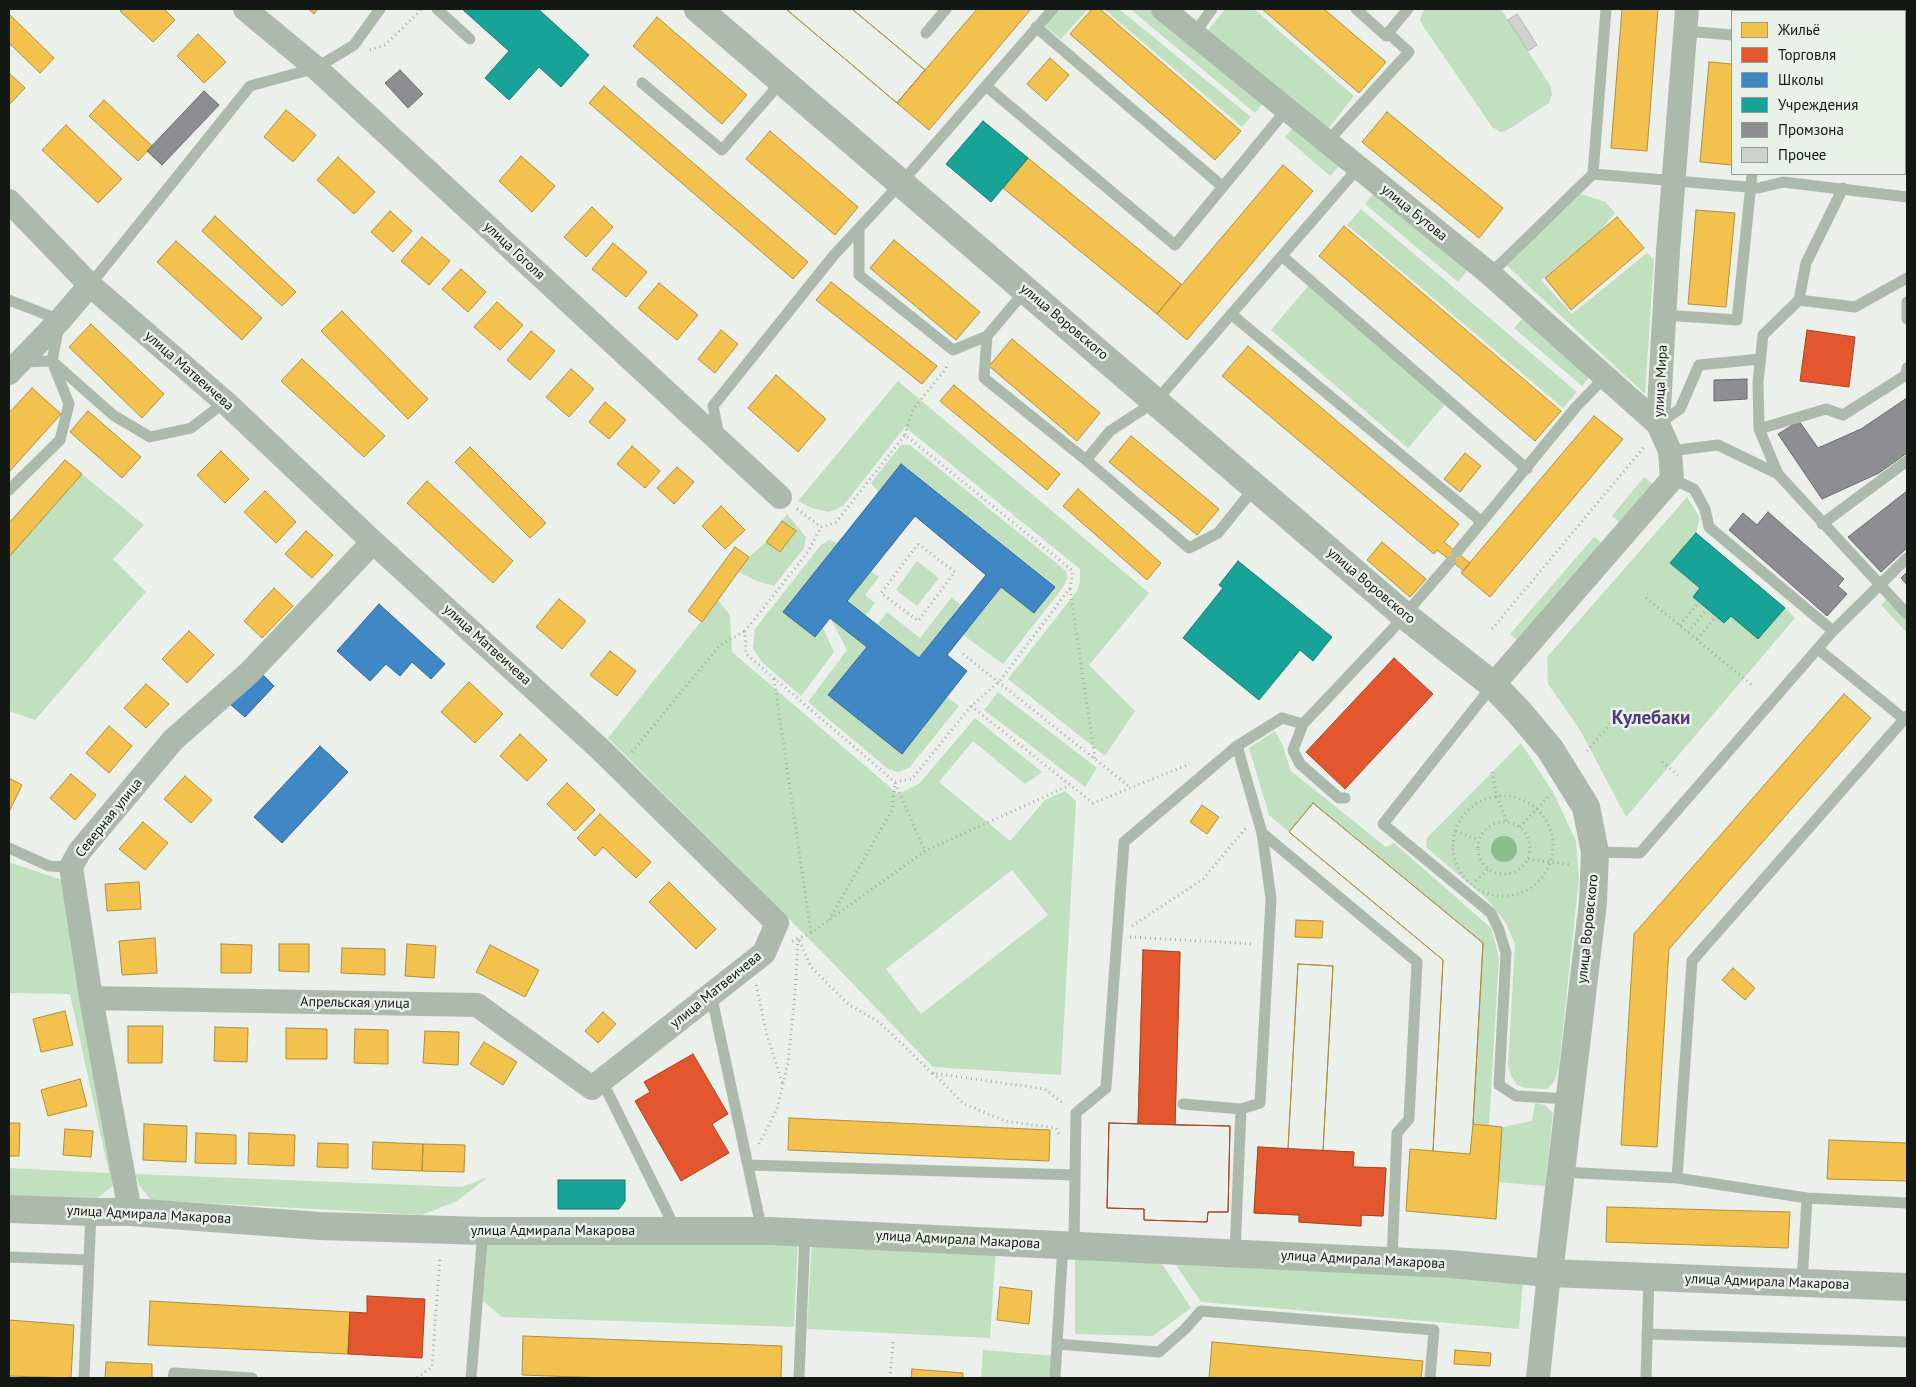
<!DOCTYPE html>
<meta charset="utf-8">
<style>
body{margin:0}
#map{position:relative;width:1916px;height:1387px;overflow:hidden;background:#ebf0eb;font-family:"PT Sans",sans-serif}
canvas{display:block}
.frame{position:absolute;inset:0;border:10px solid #141814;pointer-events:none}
.legend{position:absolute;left:1731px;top:10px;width:175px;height:165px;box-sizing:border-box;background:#e9f2e9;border:1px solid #949b94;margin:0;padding:6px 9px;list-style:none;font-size:15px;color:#141814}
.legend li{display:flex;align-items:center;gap:10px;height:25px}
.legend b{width:25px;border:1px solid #949b94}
</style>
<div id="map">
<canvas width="1916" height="1387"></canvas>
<div class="frame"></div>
<ul class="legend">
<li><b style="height:14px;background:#f2c14e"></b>Жильё</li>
<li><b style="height:14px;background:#e4572e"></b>Торговля</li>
<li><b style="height:14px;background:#3f88c5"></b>Школы</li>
<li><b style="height:14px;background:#17a398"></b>Учреждения</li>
<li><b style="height:14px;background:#8d8d92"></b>Промзона</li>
<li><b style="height:14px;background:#cfd3cf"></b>Прочее</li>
</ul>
</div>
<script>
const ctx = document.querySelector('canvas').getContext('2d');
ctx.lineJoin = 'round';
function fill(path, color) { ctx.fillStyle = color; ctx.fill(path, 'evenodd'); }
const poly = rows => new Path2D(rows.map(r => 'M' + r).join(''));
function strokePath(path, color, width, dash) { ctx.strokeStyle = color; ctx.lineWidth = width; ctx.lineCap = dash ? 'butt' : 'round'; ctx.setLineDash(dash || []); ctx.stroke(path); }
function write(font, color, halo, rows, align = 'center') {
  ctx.font = font + ' "PT Sans",sans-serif'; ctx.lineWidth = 5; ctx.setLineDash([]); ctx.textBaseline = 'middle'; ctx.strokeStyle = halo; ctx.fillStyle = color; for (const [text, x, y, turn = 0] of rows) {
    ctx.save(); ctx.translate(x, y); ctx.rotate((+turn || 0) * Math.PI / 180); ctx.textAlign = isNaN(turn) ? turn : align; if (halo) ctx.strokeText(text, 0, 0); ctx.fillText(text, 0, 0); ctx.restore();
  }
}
fill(poly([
 [1060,9,1088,9,1061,39,1045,27],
 [1104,9,1119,9,1251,117,1242,127],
 [1130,9,1156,9,1266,100,1255,113],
 [1225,9,1254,9,1354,96,1327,130,1205,34],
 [1426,9,1501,9,1551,87,1552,95,1549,103,1509,129,1501,132,1492,127,1424,27,1420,20,1423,11],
 [1296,124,1342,163,1330,176,1285,137],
 [1377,189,1470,267,1458,282,1365,204],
 [1581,194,1606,202,1615,213,1599,232,1541,280,1572,314,1647,253,1654,259,1645,394,1505,264],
 [1361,209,1577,392,1563,408,1347,225],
 [1309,285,1446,403,1408,448,1271,330],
 [1525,315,1593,373,1582,386,1514,328],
 [898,381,1149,593,1089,665,1135,711,1105,756,1008,679,1077,591,1080,582,1080,569,905,427,843,506,829,512,812,508,798,501],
 [901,445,910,445,1066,571,1067,578,1064,586,1003,664,963,635,1001,587,1034,612,1055,586,901,464,879,492,871,483],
 [82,474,144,525,113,559,146,592,35,720,9,711,9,557],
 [1644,477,1654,485,1622,524,1612,516],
 [1687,497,1700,518,1696,533,1670,563,1700,588,1693,597,1724,623,1731,616,1758,639,1785,608,1795,618,1626,817,1580,730,1548,684,1547,657],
 [787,514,806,537,804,548,774,586,757,581,738,572,749,557,766,542,780,552,796,531,782,521],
 [1594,537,1602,543,1518,641,1510,634],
 [829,540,838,543,784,611,815,637,823,628,834,652,801,696,762,662,753,649,755,629,821,545],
 [917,561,939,578,917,606,896,590],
 [871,571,879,577,865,595,875,603,866,615,847,601],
 [952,597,961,605,919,658,878,624,887,612,920,638],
 [1887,599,1907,621,1907,633,1881,605],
 [718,600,730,615,732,652,898,794,919,784,975,718,1042,772,1025,784,973,741,939,782,1010,841,1045,800,1065,791,1076,801,1061,1075,933,1067,828,958,608,738],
 [1012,870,1048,915,921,1014,886,969],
 [830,618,867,647,828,696,901,753,947,697,959,706,909,768,898,772,888,769,808,702,847,650],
 [998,692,1097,768,1085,787,984,710],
 [1275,731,1282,744,1291,771,1386,847,1394,843,1491,928,1499,957,1489,1126,1473,1124,1483,943,1313,803,1289,832,1269,815,1249,748],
 [1521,743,1553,792,1576,841,1578,866,1579,878,1559,1066,1554,1082,1547,1089,1525,1088,1517,1085,1511,1076,1508,1066,1515,944,1506,923,1488,900,1426,847,1427,838],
 [9,862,62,880,115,1174,113,1186,96,1199,9,1196,9,1168,109,1173,70,994,9,993],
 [1535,1103,1545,1105,1553,1113,1545,1186,1498,1182,1502,1127,1532,1121],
 [135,1174,462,1187,488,1177,457,1201,422,1215,151,1200,139,1185],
 [488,1237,798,1238,794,1327,502,1317,483,1301],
 [812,1239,996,1249,990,1338,807,1329],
 [1075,1257,1160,1261,1191,1308,1153,1336,1075,1334],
 [1174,1262,1523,1279,1519,1329,1201,1302],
 [983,1350,1057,1356,1055,1378,981,1378]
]), '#c1e0c0');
fill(poly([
 '1491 849a13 13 0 1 1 26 0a13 13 0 1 1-26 0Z'
]), '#8cbd8c');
const homes = poly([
 [122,9,164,9,175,20,153,42,120,11,122,9],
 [308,9,318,9,314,14,308,9],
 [786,9,852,9,925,70,897,103,786,9],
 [786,9,852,9,925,70,897,103,786,9],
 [977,9,1031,9,929,130,897,103,977,9],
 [1092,9,1100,9,1241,131,1215,160,1070,34,1092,9],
 [1262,9,1324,9,1386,62,1359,93,1262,9],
 [1622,9,1658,9,1647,151,1611,148,1622,9],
 [1726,9,1751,9,1751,11,1726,9],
 [9,14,54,58,40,73,9,43,9,14],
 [657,17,747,95,722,124,633,46,657,17],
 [198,34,226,62,204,83,177,56,198,34],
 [1050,58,1069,75,1046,101,1027,84,1050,58],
 [1709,62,1732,64,1732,165,1700,162,1709,62],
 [9,73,25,88,9,105,9,73],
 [604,86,808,262,793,279,589,103,604,86],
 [104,100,152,146,138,161,89,116,104,100],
 [286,110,316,135,293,162,264,137,286,110],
 [1387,112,1503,208,1479,238,1362,142,1387,112],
 [66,125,122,179,98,203,42,150,66,125],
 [770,131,858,207,835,235,746,159,770,131],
 [521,156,555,186,532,212,499,181,521,156],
 [338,157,375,192,354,214,317,180,338,157],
 [1028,158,1181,284,1157,314,1003,188,1028,158],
 [1283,165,1313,191,1187,340,1157,314,1283,165],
 [592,207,613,227,586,257,564,237,592,207],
 [1696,210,1735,213,1726,307,1688,304,1696,210],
 [390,211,412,231,393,252,371,232,390,211],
 [215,216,296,292,282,306,202,231,215,216],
 [1617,217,1644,248,1571,310,1545,278,1617,217],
 [1344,226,1561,411,1535,441,1319,256,1344,226],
 [422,237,450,261,429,285,401,261,422,237],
 [894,240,980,312,956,340,870,268,894,240],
 [176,241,262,318,242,340,157,262,176,241],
 [613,243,647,272,626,297,592,269,613,243],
 [461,269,486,292,468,312,442,289,461,269],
 [831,282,937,366,922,384,816,300,831,282],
 [659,283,698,315,677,340,638,308,659,283],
 [497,302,523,325,500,350,474,327,497,302],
 [342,311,428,399,408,419,321,331,342,311],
 [91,324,164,394,142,418,69,347,91,324],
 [721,330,738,344,715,373,698,359,721,330],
 [531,331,555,351,530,380,507,360,531,331],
 [1012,339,1100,413,1077,441,989,366,1012,339],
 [1248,346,1459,524,1444,542,1470,563,1464,571,1437,550,1434,554,1222,376,1248,346],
 [302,359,385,436,364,457,281,381,302,359],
 [571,369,594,389,569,417,546,397,571,369],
 [776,375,826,419,798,452,748,408,776,375],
 [954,385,1060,474,1047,490,940,401,954,385],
 [32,388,61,414,9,472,9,413,32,388],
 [605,402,626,420,609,439,589,422,605,402],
 [88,411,141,457,122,478,70,432,88,411],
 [1594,416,1623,439,1490,597,1461,573,1594,416],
 [1131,436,1219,509,1197,535,1109,462,1131,436],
 [632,446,660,471,645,488,617,464,632,446],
 [470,447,546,523,530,538,455,462,470,447],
 [221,451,249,479,225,503,197,475,221,451],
 [1465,453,1481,466,1460,492,1444,479,1465,453],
 [65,460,82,474,9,557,9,523,65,460],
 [677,467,694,482,674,504,657,488,677,467],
 [427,481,513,561,493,583,407,503,427,481],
 [1078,489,1161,563,1147,580,1063,506,1078,489],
 [265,491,296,522,276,543,244,512,265,491],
 [721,506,745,530,725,549,702,526,721,506],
 [782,521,796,531,780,552,766,542,782,521],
 [306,531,333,555,312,578,285,554,306,531],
 [1382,542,1426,579,1410,597,1367,560,1382,542],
 [735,547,749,557,702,622,688,611,735,547],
 [274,588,293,606,262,638,244,621,274,588],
 [559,599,586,621,562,649,536,627,559,599],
 [189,631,214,655,187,683,162,659,189,631],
 [610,651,636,671,617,696,590,675,610,651],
 [469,682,503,714,475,743,441,712,469,682],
 [146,684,169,704,146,728,124,708,146,684],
 [1844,694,1871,718,1669,949,1657,1147,1621,1145,1634,934,1844,694],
 [109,726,132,746,109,773,86,753,109,726],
 [520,734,547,760,527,781,500,756,520,734],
 [71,774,96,795,75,820,50,798,71,774],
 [185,776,212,800,191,823,164,799,185,776],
 [9,778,22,785,9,812,9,778],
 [567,783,595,810,575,831,547,804,567,783],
 [1313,803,1483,943,1473,1124,1502,1127,1496,1219,1406,1211,1410,1149,1433,1151,1443,960,1289,832,1313,803],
 [1313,803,1483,943,1473,1124,1470,1154,1433,1151,1443,960,1289,832,1313,803],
 [1202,805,1219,817,1207,834,1190,822,1202,805],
 [600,814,651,862,636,878,603,847,595,856,577,838,600,814],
 [143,822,168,843,145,870,119,849,143,822],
 [139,882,141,909,107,911,105,884,139,882],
 [669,882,716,929,696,949,649,902,669,882],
 [1296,920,1323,921,1322,938,1295,937,1296,920],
 [155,938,157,973,122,975,119,941,155,938],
 [221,944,252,945,251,973,221,973,221,944],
 [279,944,309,944,309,972,279,971,279,944],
 [407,944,436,946,434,978,405,976,407,944],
 [490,945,539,970,525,997,476,972,490,945],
 [342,948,385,949,385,975,341,973,342,948],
 [1143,950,1180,952,1175,1125,1138,1124,1143,950],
 [1298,964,1333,966,1323,1151,1354,1152,1353,1167,1386,1168,1383,1216,1361,1215,1361,1226,1299,1222,1299,1215,1254,1213,1258,1147,1288,1149,1298,964],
 [1298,964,1333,966,1323,1151,1288,1149,1298,964],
 [1733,968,1755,988,1745,1000,1722,980,1733,968],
 [65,1011,73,1045,41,1052,33,1019,65,1011],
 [603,1012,616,1024,598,1043,585,1031,603,1012],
 [128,1026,163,1026,162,1063,128,1063,128,1026],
 [215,1027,248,1028,247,1062,214,1061,215,1027],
 [286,1028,327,1029,327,1059,286,1059,286,1028],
 [355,1029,388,1030,388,1064,354,1063,355,1029],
 [425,1031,459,1032,458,1065,423,1063,425,1031],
 [484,1042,517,1062,503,1085,470,1064,484,1042],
 [80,1079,87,1106,48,1116,41,1090,80,1079],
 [789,1118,1050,1130,1049,1161,788,1150,789,1118],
 [9,1123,20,1123,19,1156,9,1156,9,1123],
 [144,1124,187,1126,186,1162,143,1160,144,1124],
 [65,1129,93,1131,91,1157,63,1155,65,1129],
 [196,1133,236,1135,236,1164,195,1163,196,1133],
 [249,1133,295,1135,294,1166,248,1164,249,1133],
 [1829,1140,1907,1143,1907,1181,1827,1179,1829,1140],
 [373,1142,423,1144,422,1171,372,1169,373,1142],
 [318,1143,348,1144,348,1168,317,1167,318,1143],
 [423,1144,465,1145,464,1172,422,1171,423,1144],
 [1607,1207,1790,1212,1788,1248,1606,1242,1607,1207],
 [1000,1287,1032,1291,1029,1324,997,1320,1000,1287],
 [150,1301,350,1312,348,1354,148,1345,150,1301],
 [9,1320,74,1325,71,1378,9,1376,9,1320],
 [523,1336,782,1346,781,1378,606,1378,522,1375,523,1336],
 [1212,1342,1423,1361,1421,1378,1209,1378,1212,1342],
 [1455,1350,1491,1353,1490,1366,1454,1364,1455,1350],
 [106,1362,152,1364,152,1378,105,1378,106,1362],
 [912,1369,963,1373,963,1378,911,1378,912,1369]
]);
fill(homes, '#f2c14e');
strokePath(homes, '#af8e3d', 1);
const shops = poly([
 [1807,330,1855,337,1849,387,1800,381,1807,330],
 [1394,658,1433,694,1345,789,1306,752,1394,658],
 [1143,950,1180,952,1175,1125,1230,1126,1228,1212,1208,1212,1207,1222,1144,1220,1144,1209,1107,1208,1109,1123,1138,1124,1143,950],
 [693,1054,728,1114,712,1124,729,1153,681,1181,635,1101,650,1092,644,1082,693,1054],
 [1109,1123,1230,1126,1228,1212,1208,1212,1207,1222,1144,1220,1144,1209,1107,1208,1109,1123],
 [1258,1147,1354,1152,1353,1167,1386,1168,1383,1216,1361,1215,1361,1226,1299,1222,1299,1215,1254,1213,1258,1147],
 [367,1296,425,1299,422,1358,348,1354,350,1312,367,1313,367,1296]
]);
fill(shops, '#e4572e');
strokePath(shops, '#a64426', 1);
const schools = poly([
 [901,464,1055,587,1034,613,1001,587,947,655,967,671,902,754,828,695,867,647,830,618,815,637,783,612,901,464],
 [915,516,986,575,919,658,847,601,915,516],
 [379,604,445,664,431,679,412,662,400,676,386,664,370,681,337,651,379,604],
 [261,673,274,686,245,717,231,705,261,673],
 [320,746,348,772,282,843,254,817,320,746]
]);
fill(schools, '#3f88c5');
strokePath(schools, '#326690', 1);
const public = poly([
 [462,9,538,9,589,55,561,87,539,67,509,100,485,78,509,51,462,9],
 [983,121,1028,158,991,202,946,164,983,121],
 [1696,533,1785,608,1758,639,1731,616,1724,623,1693,597,1700,588,1670,563,1696,533],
 [1238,561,1332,637,1313,661,1300,650,1259,700,1183,638,1223,588,1219,585,1238,561],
 [558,1180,625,1180,625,1201,619,1209,558,1209,558,1180]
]);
fill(public, '#17a398');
strokePath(public, '#167970', 1);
const industry = poly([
 [400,70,423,94,408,108,385,83,400,70],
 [204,91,219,105,162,165,147,151,204,91],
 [1747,379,1747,399,1714,401,1714,380,1747,379],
 [1907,398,1907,453,1879,473,1822,499,1778,434,1799,421,1818,448,1861,429,1907,398],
 [1907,491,1907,548,1881,572,1848,537,1907,491],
 [1768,512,1844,579,1838,586,1847,594,1827,616,1729,530,1743,513,1757,525,1768,512],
 [1907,572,1907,585,1901,578,1907,572]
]);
fill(industry, '#8d8d92');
strokePath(industry, '#696a6c', 1);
const building = poly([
 [1793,9,1833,9,1833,11,1793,11,1793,9],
 [1856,9,1888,9,1888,11,1856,11,1856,9],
 [1517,14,1537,45,1528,51,1508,20,1517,14]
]);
fill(building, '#cfd3cf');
strokePath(building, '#b3b7b3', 1);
strokePath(poly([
 [370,50,385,45,419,12,421,9],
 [905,435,913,409,945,370,948,363],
 [797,509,821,527,836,522,905,435,1073,571,1070,588,999,682,971,706,912,779,895,782,746,654,745,631,808,552,821,527],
 [918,544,955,572,918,621,881,593,918,544],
 [1070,589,1095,759],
 [1646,598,1753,686],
 [1680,625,1699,602],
 [1492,629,1645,446],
 [1688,632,1707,609],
 [1697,639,1716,617],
 [963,654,1130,787],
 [774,679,811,933],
 [971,706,1093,803,1190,764],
 [1587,751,1613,721],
 [632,752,719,646,745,631],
 [1662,762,1678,775],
 [1492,772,1497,797,1507,822],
 [895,783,925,851],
 '1453 846a50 50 0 1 1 100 0a50 50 0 1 1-100 0Z',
 '1478 848a26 26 0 1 1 52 0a26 26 0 1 1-52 0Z',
 [1520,827,1551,794],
 [1456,831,1478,840],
 [1528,859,1572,865],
 [1476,881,1488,869],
 [829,920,892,810,895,782],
 [1132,926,1203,879,1246,828],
 [1130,937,1254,944],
 [792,941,811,933,925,851,1070,785],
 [756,985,767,1035,783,1085],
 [933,1073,964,1104,1005,1121,1056,1128,1060,1136],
 [759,1144,777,1109,788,1063,795,994,798,938,811,967,849,1005,879,1022,932,1073,1045,1089,1064,1104],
 [417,1378,432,1367,440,1256],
 [890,1378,893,1342]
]), '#a4afa4', 3, [1, 4]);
strokePath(poly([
 [437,9,470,39],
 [1356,9,1386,36,1388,33],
 [1768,11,1768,9],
 [1036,27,1223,187],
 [1686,31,1732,35],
 [926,33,946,9],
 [1194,34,1212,9],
 [1905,49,1907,50],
 [642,83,722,150,782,81],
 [986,86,1175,245,1287,109],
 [1327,142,1409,52,1388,33,1408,9],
 [1593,174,1606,9],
 [859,229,859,275,953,350,987,336,1026,290],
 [1282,256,1527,469],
 [1490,274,1593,174,1759,188,1783,182,1907,197],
 [1907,278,1855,307,1799,300,1763,335,1758,382,1759,429,1778,474,1907,614],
 [90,285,250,86,316,68,354,45,380,9],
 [9,300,60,320,52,361,69,404,60,440,9,490],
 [1799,300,1806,263,1843,188],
 [1907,302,1907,319],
 [1231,314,1482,522],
 [1664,315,1737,320,1752,174],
 [987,336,984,378,1086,460],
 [21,362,52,361,113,415,150,437,191,428,225,402],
 [1658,424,1680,409,1699,365,1760,359],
 [1759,429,1826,409,1843,415,1906,375,1907,368],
 [719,436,713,406,834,255,901,183,1053,9],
 [1670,451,1718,445,1778,474],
 [1672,479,1694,489,1705,509,1709,527,1833,631],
 [1255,487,1218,533,1189,548,1086,460,1110,431,1156,401,1358,168],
 [1822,524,1907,461],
 [1457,552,1576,407,1605,377],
 [1818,649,1904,719],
 [1493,685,1383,824,1491,913,1499,930,1506,953,1499,1085,1516,1096,1569,1099],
 [1303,724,1293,750,1300,764,1339,798,1345,798],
 [9,848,49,866,71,867],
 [1595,852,1640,853,1833,631,1907,558],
 [711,994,762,1231],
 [608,1093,676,1230],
 [1183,1104,1241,1109],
 [748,1165,1075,1175],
 [1561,1172,1677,1178,1807,1198,1802,1283],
 [1677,1178,1692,961,1907,716],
 [1807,1198,1907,1203],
 [1063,1244,1057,1344,1159,1352,1185,1329,1201,1311,1434,1330,1430,1378],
 [1074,1245,1076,1113,1106,1088,1124,842,1237,746],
 [1235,1253,1241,1109,1260,1103,1271,899,1262,833],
 [9,1257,88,1260],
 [1392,1262,1397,1133,1409,1119,1417,962,1262,833,1237,746,1282,718,1303,724,1389,633,1451,561],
 [1647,1334,1907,1342],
 [84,1378,91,1212],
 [173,1378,174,1373,252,1378],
 [471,1378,483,1231],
 [799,1378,805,1233],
 [1055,1378,1057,1344],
 [1646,1378,1649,1277]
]), '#acbaac', 11);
strokePath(poly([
 [245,9,316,68,780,497],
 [1163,9,1490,274,1658,424],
 [9,201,90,285,225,402,373,542,600,749,777,923,764,953,592,1088,477,1005,91,998],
 [9,373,60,320,90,285],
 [1493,685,1672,479,1670,451,1658,424,1668,251,1687,9],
 [130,1212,91,998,71,867,79,852,173,740,249,673,373,542],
 [1538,1378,1549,1273]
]), '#acbaac', 24);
strokePath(poly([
 [698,9,1404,615,1493,685,1519,712,1550,749,1586,807,1595,852,1593,902,1549,1273],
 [9,1209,91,1212,130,1212,320,1226,483,1231,770,1231,1450,1264,1549,1273,1907,1287]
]), '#acbaac', 28);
write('14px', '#141814', '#e9f2e9', [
 ["улица Бутова",1414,213,39],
 ["улица Гоголя",514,251,43],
 ["улица Воровского",1064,322,40],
 ["улица Матвеичева",189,371,41],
 ["улица Мира",1661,381,-87],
 ["улица Воровского",1371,586,40],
 ["улица Матвеичева",487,645,42],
 ["Северная улица",109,818,-51],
 ["улица Воровского",1588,929,-84],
 ["улица Матвеичева",716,990,-39],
 ["Апрельская улица",355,1003,1],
 ["улица Адмирала Макарова",149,1215,3],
 ["улица Адмирала Макарова",553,1231],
 ["улица Адмирала Макарова",958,1240,3],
 ["улица Адмирала Макарова",1363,1260,3],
 ["улица Адмирала Макарова",1767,1282,2]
]);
write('bold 19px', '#4c3b77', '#e9f2e9', [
 ["Кулебаки",1651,719]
]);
</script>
